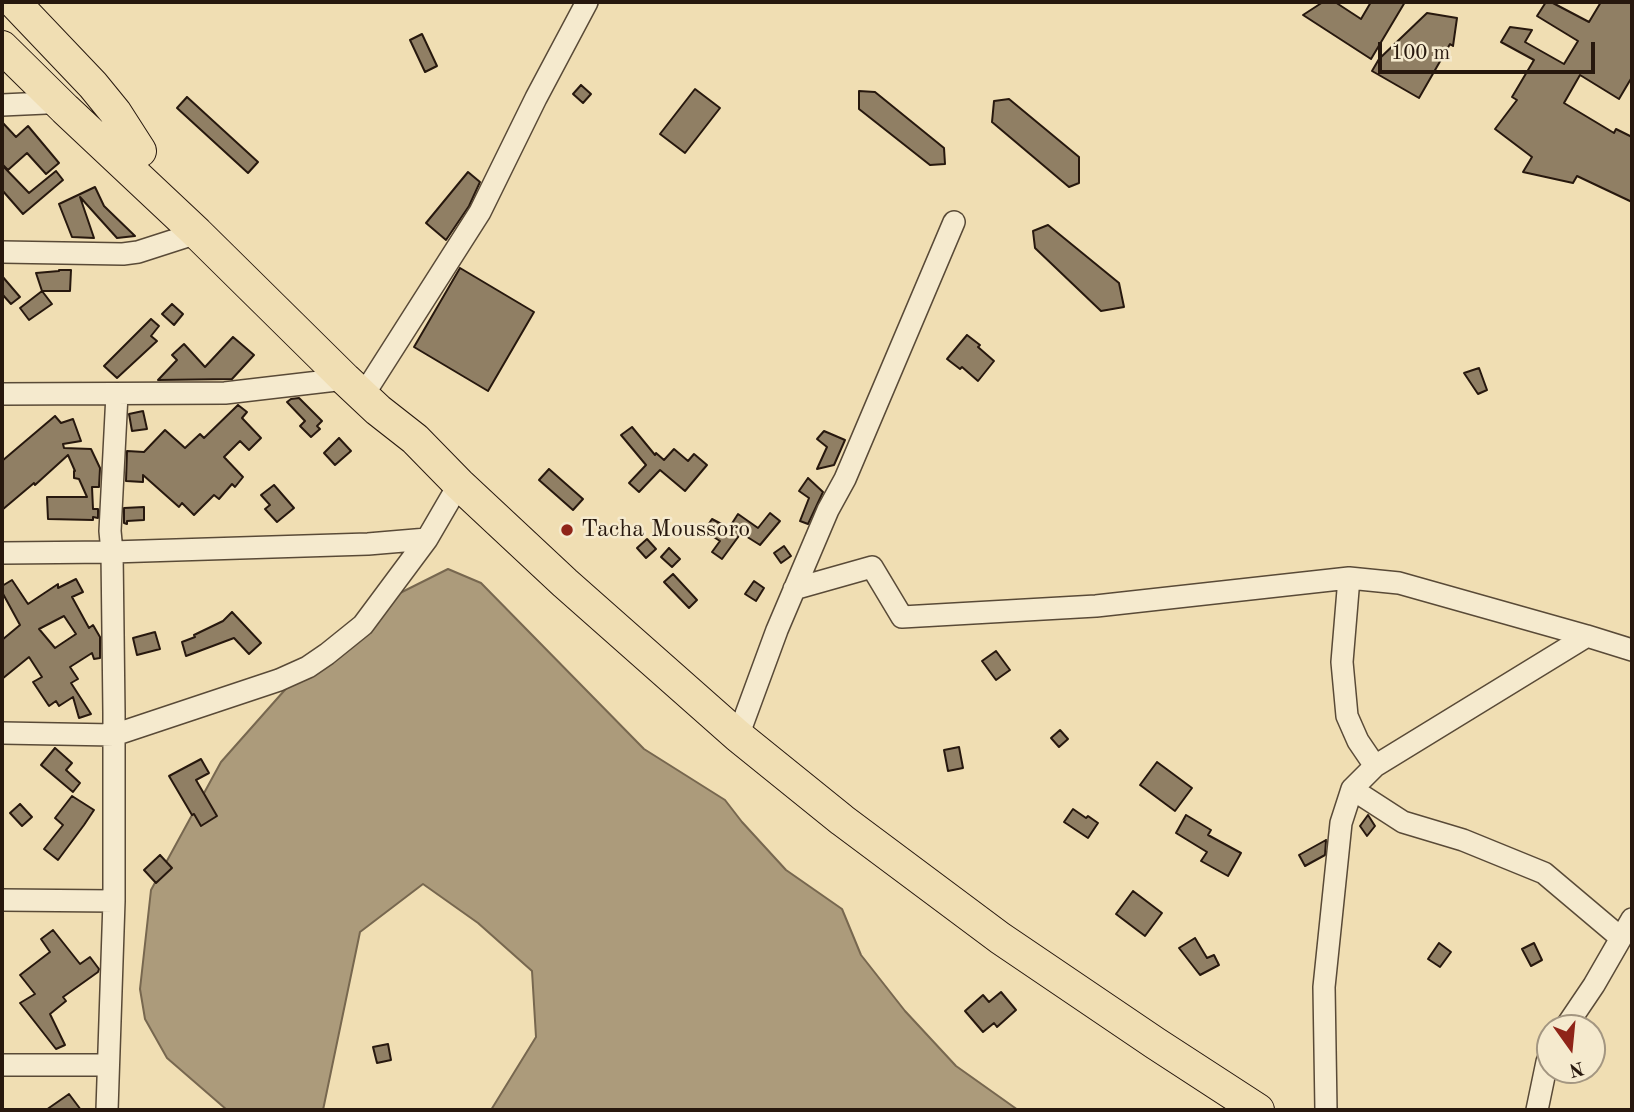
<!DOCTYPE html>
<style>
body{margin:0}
#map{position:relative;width:1634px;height:1112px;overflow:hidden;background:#f0deb3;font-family:"Old Standard TT",serif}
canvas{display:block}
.frame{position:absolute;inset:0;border:4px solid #27180e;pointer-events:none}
.north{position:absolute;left:1536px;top:1014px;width:70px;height:70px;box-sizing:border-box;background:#f5eace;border:2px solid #a39681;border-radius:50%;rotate:165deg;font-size:19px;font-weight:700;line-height:28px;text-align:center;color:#27180e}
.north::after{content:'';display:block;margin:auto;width:24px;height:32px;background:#8f2418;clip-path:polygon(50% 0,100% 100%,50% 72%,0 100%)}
.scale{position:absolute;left:1378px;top:42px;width:217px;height:32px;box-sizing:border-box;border:4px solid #27180e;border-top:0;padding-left:9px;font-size:21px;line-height:24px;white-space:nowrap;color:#27180e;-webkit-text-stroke:5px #f5eace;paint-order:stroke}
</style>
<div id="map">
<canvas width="1634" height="1112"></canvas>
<div class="frame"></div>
<div class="north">N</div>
<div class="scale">100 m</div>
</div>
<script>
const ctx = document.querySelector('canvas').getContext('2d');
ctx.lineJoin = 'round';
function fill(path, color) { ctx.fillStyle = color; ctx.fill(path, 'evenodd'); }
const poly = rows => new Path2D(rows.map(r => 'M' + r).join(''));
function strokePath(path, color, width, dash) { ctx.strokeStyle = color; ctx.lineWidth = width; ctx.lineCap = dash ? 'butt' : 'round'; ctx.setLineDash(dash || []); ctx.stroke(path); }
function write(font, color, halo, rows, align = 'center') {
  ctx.font = font + ' "Old Standard TT",serif'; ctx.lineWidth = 5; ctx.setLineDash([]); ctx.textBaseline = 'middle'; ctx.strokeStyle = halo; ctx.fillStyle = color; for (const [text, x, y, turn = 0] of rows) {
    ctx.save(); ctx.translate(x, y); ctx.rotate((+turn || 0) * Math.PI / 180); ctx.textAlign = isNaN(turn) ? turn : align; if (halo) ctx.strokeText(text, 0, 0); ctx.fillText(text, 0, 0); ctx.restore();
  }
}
const water = poly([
 [448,569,481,583,644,749,725,800,742,822,786,870,842,909,861,955,905,1011,956,1066,1018,1110,491,1110,536,1037,532,971,478,923,423,884,360,932,323,1110,227,1110,167,1058,145,1019,140,989,151,890,221,762,291,683,359,631,400,593,448,569]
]);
fill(water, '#ac9b7b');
strokePath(water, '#77674f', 2);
const building = poly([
 [1323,2,1335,2,1361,19,1371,2,1405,2,1371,59,1303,15,1323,2],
 [1546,2,1551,2,1589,22,1601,2,1632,2,1632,77,1619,99,1580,75,1564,103,1614,133,1616,129,1632,137,1632,202,1577,176,1573,183,1523,172,1532,157,1495,129,1517,100,1512,97,1534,60,1501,42,1510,27,1532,30,1525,42,1564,64,1578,41,1537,16,1546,2],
 [1427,13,1457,18,1453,46,1450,44,1419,98,1372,71,1379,59,1427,13],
 [422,34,437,66,425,72,410,40,422,34],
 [581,85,591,94,583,103,573,94,581,85],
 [695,89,720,108,685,153,660,134,695,89],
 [859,91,875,92,944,148,945,164,930,165,859,109,859,91],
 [187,97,258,162,248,173,177,108,187,97],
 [1009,99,1079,157,1079,183,1069,187,992,122,994,101,1009,99],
 [2,122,16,137,28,126,59,163,46,174,27,153,8,170,2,164,2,122],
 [2,165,29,193,56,171,63,180,23,214,2,190,2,165],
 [468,172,480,182,469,206,446,240,426,223,468,172],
 [95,187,104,206,135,236,117,238,80,197,94,238,72,237,59,204,95,187],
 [1048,225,1119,283,1124,307,1101,311,1035,248,1033,231,1048,225],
 [460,268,534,312,488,391,414,347,460,268],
 [59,270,71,270,70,291,42,291,36,273,59,271,59,270],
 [2,276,20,297,11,304,2,294,2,276],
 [42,291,52,304,29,320,20,308,42,291],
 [172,304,183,314,174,325,162,314,172,304],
 [151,319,159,326,151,336,157,341,117,378,104,366,151,319],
 [967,335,980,345,978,347,994,361,978,381,962,367,960,369,947,359,967,335],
 [233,337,254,355,232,379,158,380,177,360,172,355,184,344,205,367,233,337],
 [1479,368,1487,390,1478,394,1464,373,1479,368],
 [299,398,322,421,317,426,320,429,311,437,300,426,305,421,287,402,291,399,299,398],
 [238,405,247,412,242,418,261,438,249,450,240,441,224,457,243,477,235,487,232,484,219,499,214,495,194,515,182,503,179,507,143,475,143,482,126,481,127,451,144,452,165,430,185,448,200,434,204,438,238,405],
 [143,411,147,429,132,431,129,414,143,411],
 [55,416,61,423,73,419,81,441,63,444,64,448,91,449,100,468,99,487,92,487,93,509,98,509,98,518,93,517,93,520,48,519,47,497,87,497,79,479,74,478,74,471,75,471,68,455,35,485,34,483,2,510,2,461,55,416],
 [632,427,655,455,656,453,664,460,674,449,688,461,694,454,707,465,685,491,660,470,639,492,629,483,646,465,621,435,632,427],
 [824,431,845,440,834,465,817,469,827,447,817,439,824,431],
 [339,438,351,451,335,465,324,453,339,438],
 [549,469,583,499,573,510,539,480,549,469],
 [808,478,823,492,808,524,800,521,809,498,799,491,808,478],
 [274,485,294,508,277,522,265,509,270,505,261,495,274,485],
 [144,507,144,520,127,521,127,524,124,523,124,508,144,507],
 [770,513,780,521,760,545,741,533,722,559,712,552,720,541,704,531,712,519,729,528,738,514,758,528,770,513],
 [647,539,656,549,646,558,637,548,647,539],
 [784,546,791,556,781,563,774,553,784,546],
 [669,548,680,559,672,567,661,557,669,548],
 [673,574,697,600,689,608,664,582,673,574],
 [76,579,83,592,72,597,89,628,93,625,100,637,100,658,94,659,92,653,70,667,78,679,71,683,91,714,79,718,73,697,59,706,56,701,49,706,33,682,42,677,29,657,2,679,2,640,20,625,2,592,2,586,12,580,28,604,58,584,58,588,76,579],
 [64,616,76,634,55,648,39,629,64,616],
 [754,581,764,588,756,601,745,594,754,581],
 [232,612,261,643,249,654,234,638,186,656,182,642,195,637,194,635,223,621,232,612],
 [155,632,160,649,137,655,133,638,155,632],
 [996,651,1010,670,996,680,982,661,996,651],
 [1060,730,1068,739,1059,747,1051,738,1060,730],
 [959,747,963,768,948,771,944,750,959,747],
 [55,748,72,763,66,770,80,783,73,792,41,765,55,748],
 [201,759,209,773,196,780,217,816,201,826,194,814,192,815,169,776,201,759],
 [1157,762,1192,788,1175,811,1140,785,1157,762],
 [72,796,94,810,84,825,58,860,44,849,63,825,55,818,72,796],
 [20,804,32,817,22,826,10,813,20,804],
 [1073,809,1086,818,1088,816,1098,823,1088,838,1064,822,1073,809],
 [1186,815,1211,830,1208,835,1241,853,1228,876,1201,861,1207,852,1176,833,1186,815],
 [1368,815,1375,826,1367,836,1360,826,1368,815],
 [1326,840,1325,855,1305,866,1299,855,1326,840],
 [160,855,172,868,156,883,144,870,160,855],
 [1133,891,1162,913,1145,936,1116,914,1133,891],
 [53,930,80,964,90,957,99,969,98,972,63,997,66,1001,50,1014,65,1045,56,1049,20,1003,35,994,20,975,50,952,41,939,53,930],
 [1195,938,1207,958,1214,955,1219,965,1200,975,1179,948,1195,938],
 [1439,943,1451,952,1440,967,1428,959,1439,943],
 [1534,943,1542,960,1531,966,1522,949,1534,943],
 [1001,992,1016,1010,997,1027,994,1023,983,1032,965,1011,983,995,989,1002,1001,992],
 [388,1044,391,1060,377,1063,373,1047,388,1044],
 [69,1094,81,1110,46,1110,69,1094]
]);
fill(building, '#907f64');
strokePath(building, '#27180e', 2);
const minor = poly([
 [2,105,46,103],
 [2,252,123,254,138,252,197,233],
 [371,383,480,212,536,98,587,2],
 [2,394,225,393,345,379],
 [2,553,112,552,368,544,427,539,459,484],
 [1349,578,1342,662,1347,716,1358,741,1375,766],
 [794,589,872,567,902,617,1096,606,1349,578,1399,583,1587,636,1632,650],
 [2,733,114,735,279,680,308,667,327,654,363,625,427,539],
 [738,736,777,630,828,510,845,479,954,222],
 [1352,789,1403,822,1463,840,1544,873,1621,938],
 [2,900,114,901],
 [1565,1028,1594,985,1632,919],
 [2,1065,108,1065],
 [107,1110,114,901,114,713,112,552,110,531,117,394],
 [1326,1110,1324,987,1341,823,1352,789,1375,766,1587,636],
 [1537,1110,1547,1062,1550,1055]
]);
const highway = poly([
 [14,2,93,85,115,112,140,151],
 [2,47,65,109,197,233,345,379,378,410,415,439,459,484,565,583,738,736,842,820,1000,938,1155,1043,1258,1110]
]);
strokePath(minor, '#594a37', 24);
strokePath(highway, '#27180e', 34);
strokePath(minor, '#f5eace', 21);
strokePath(highway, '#f0deb3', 32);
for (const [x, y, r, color] of [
 [567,530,7,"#8f2418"]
]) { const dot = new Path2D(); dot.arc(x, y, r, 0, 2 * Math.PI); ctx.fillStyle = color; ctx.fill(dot); strokePath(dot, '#f5eace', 2.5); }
write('24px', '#27180e', '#f5eace', [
 ["Tacha Moussoro",581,530]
], 'left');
</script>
